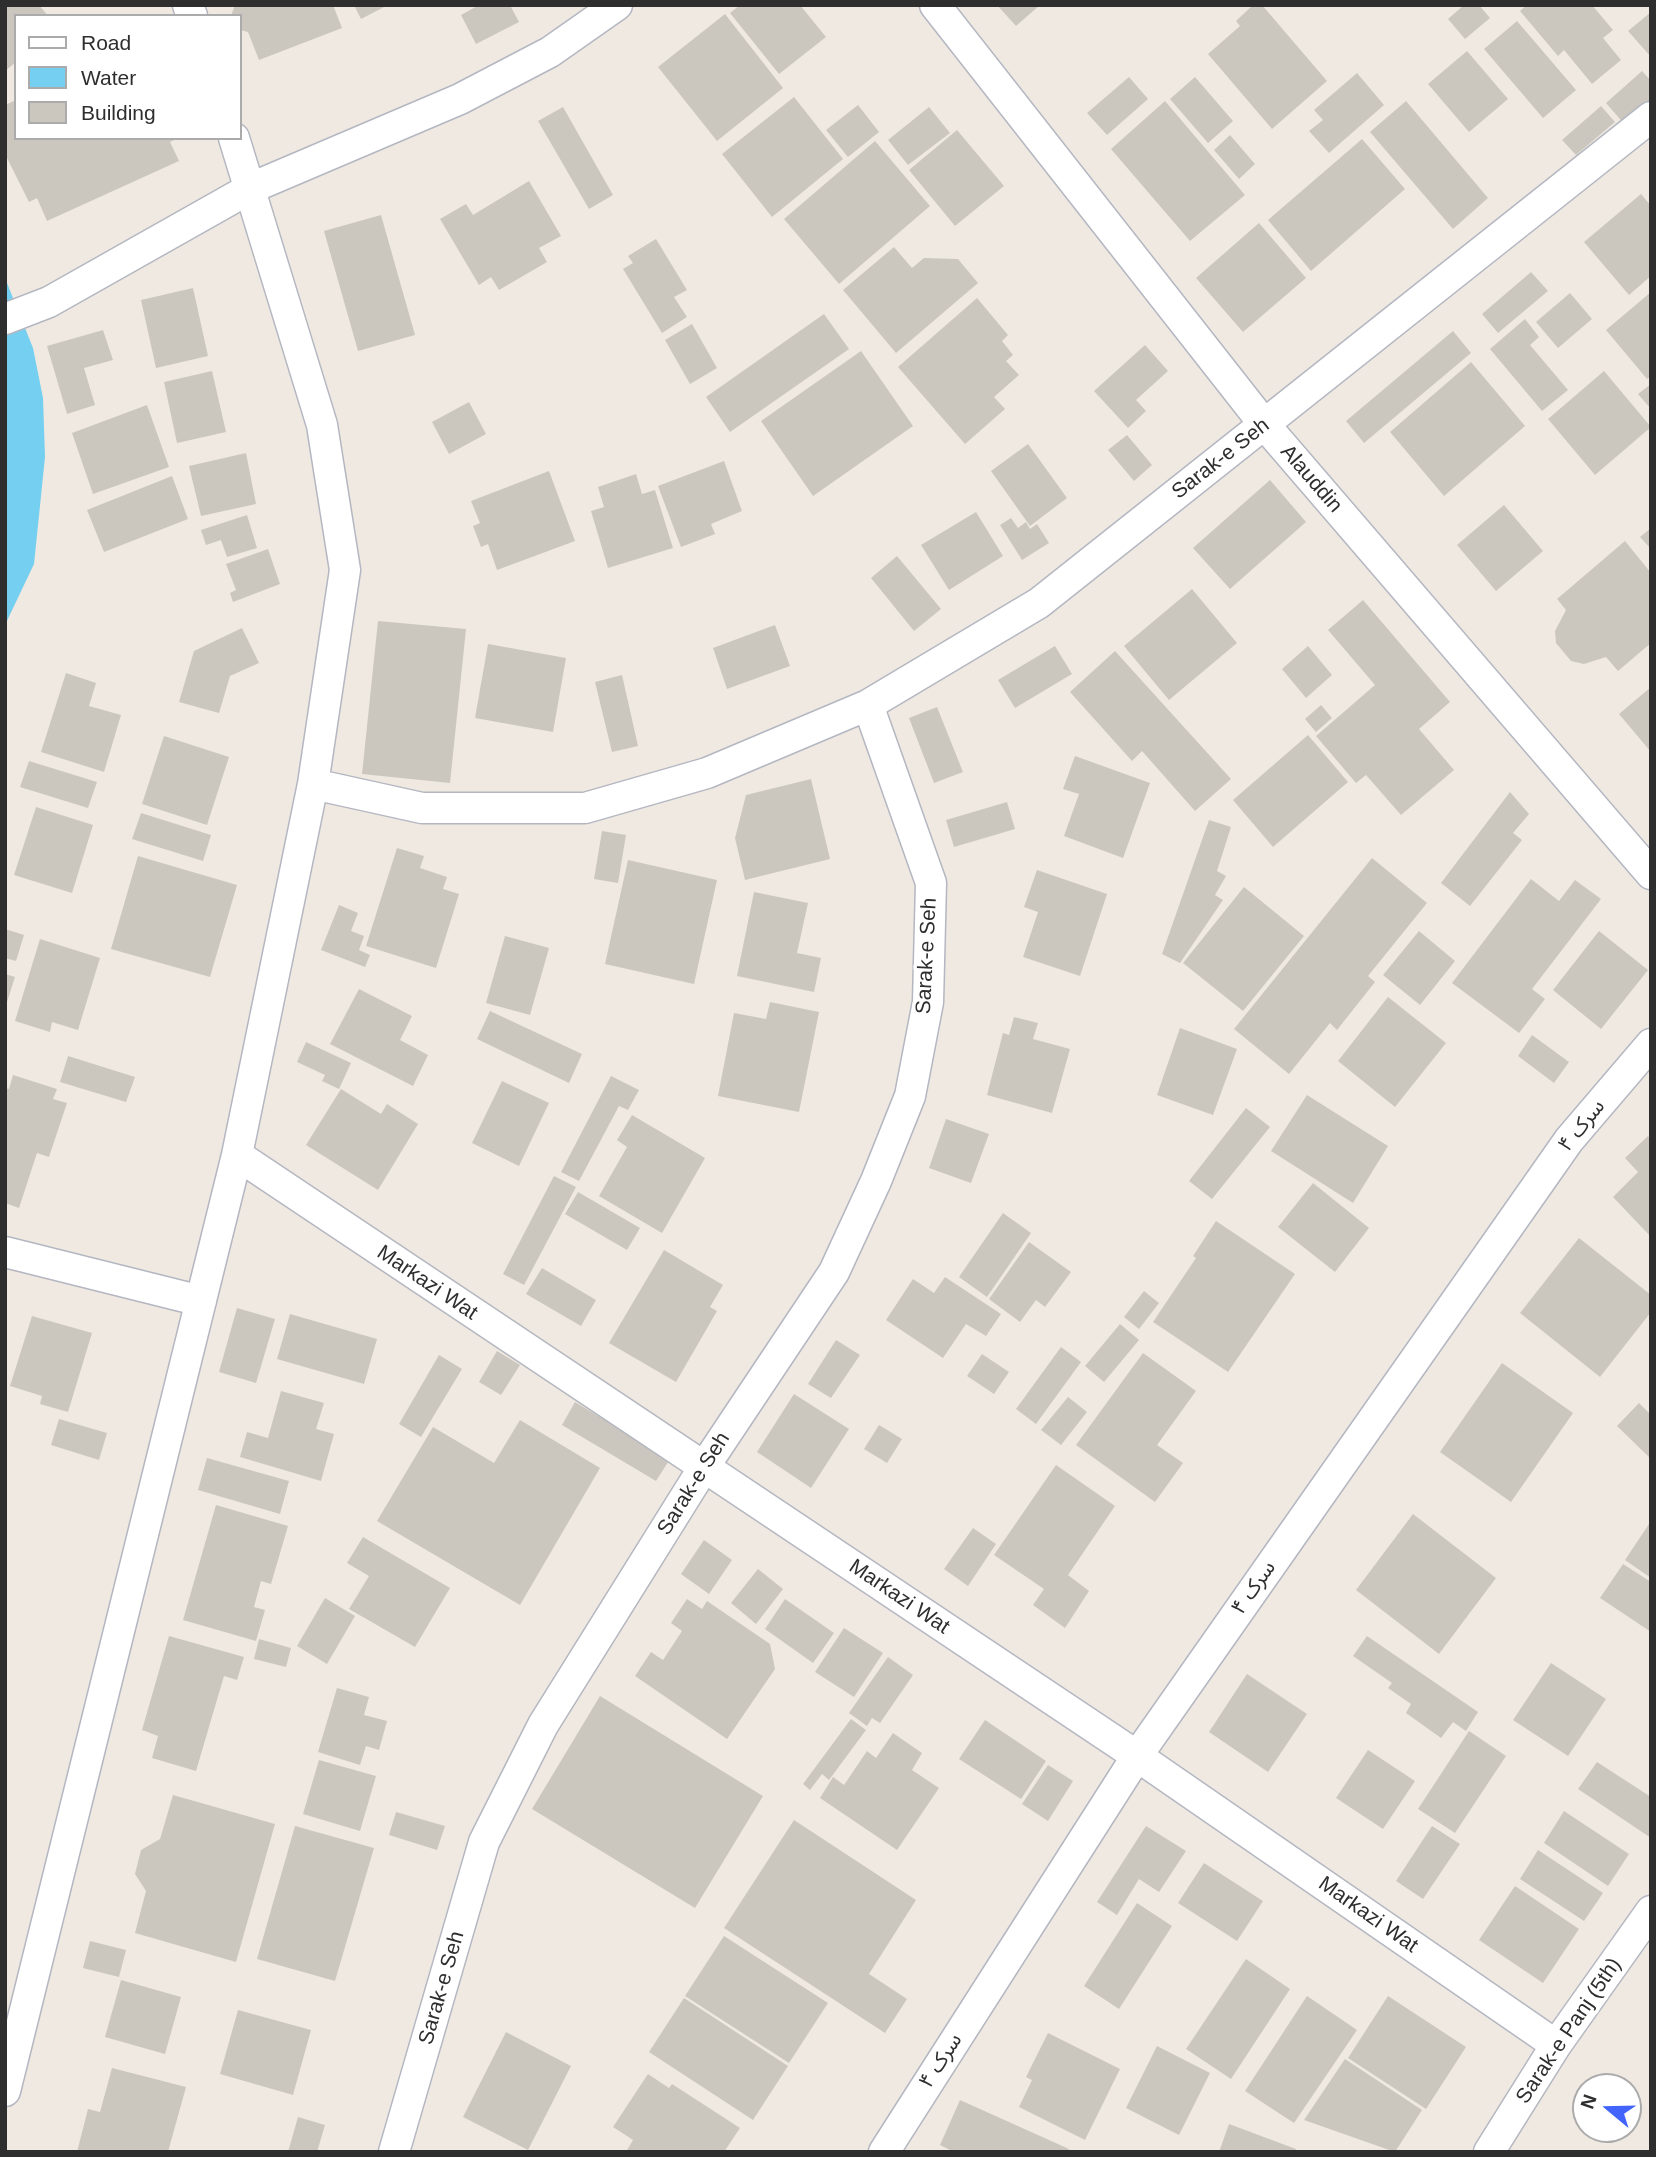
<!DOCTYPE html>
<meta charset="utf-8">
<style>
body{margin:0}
#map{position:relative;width:1656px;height:2157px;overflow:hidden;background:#efe9e1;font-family:Arial,sans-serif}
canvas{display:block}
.frame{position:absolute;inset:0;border:7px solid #2e2e2e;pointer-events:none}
.legend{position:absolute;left:14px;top:14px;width:228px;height:126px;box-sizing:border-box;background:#fff;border:2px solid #ababab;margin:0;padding:9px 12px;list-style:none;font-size:21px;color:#2e2e2e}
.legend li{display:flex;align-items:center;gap:14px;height:35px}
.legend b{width:35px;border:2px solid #ababab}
.north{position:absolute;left:1572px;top:2073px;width:70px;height:70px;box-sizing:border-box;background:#fff;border:2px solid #ababab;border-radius:50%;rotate:289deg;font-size:19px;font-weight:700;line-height:28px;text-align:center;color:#2e2e2e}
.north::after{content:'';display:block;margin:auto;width:24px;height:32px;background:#4264fb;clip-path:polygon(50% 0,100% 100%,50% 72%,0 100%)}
</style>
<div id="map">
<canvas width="1656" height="2157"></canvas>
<div class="frame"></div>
<ul class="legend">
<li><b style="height:9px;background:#fff"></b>Road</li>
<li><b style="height:19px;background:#75cff0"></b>Water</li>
<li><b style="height:19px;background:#cbc7bf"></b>Building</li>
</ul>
<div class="north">N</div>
</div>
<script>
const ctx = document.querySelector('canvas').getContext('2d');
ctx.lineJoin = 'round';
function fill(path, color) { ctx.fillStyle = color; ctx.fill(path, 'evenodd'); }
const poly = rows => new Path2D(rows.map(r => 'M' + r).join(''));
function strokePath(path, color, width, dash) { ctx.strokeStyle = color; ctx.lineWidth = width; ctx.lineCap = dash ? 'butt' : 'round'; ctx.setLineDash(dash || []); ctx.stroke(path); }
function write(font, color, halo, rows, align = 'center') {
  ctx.font = font + ' Arial,"Noto Sans Arabic",sans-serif'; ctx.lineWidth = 7; ctx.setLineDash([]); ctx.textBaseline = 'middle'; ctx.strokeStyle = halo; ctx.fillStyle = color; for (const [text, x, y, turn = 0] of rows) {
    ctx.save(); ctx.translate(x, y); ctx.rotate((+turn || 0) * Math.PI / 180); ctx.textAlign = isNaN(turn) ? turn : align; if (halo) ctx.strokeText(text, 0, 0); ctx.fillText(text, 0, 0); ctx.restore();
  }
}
fill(poly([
 [5,278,33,348,43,398,45,457,34,564,5,625]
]), '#75cff0');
fill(poly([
 [5,5,39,5,48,16,16,16,16,62,5,71],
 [235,5,333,5,342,28,259,60,248,32,240,30,240,16,231,16],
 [354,5,388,5,361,19],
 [479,5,510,5,519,22,476,44,461,15],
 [740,5,800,5,826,37,779,74,730,13],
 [997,5,1040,5,1016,26],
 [1253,5,1262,5,1327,81,1272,129,1208,54,1240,26,1236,21],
 [1464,5,1479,5,1490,18,1465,39,1448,19],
 [1527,5,1592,5,1613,30,1603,38,1621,60,1592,84,1564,50,1558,56,1520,11],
 [1651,12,1651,57,1628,31],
 [725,14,783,88,717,141,658,67],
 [1517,21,1576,90,1543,118,1484,49],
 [1467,51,1508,99,1469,132,1428,84],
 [1642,71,1651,81,1651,104,1626,126,1606,103],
 [1357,73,1384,105,1329,153,1309,131,1323,120,1314,110],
 [1129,77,1148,99,1107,135,1087,113],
 [1195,77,1233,121,1208,143,1170,99],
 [794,97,843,159,772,217,722,154],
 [16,100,16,138,178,138,170,142,179,161,47,221,37,198,29,202,5,154,5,105],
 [1165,101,1245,195,1190,241,1111,149],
 [1406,101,1488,198,1453,229,1370,132],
 [858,105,879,132,848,157,826,130],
 [1601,106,1615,122,1576,155,1562,140],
 [563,107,613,195,589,209,538,121],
 [929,107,950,133,908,165,888,140],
 [957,130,1004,186,955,226,909,170],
 [1230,135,1255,164,1239,179,1214,150],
 [1362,139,1405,189,1311,271,1268,220],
 [875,141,930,206,839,284,784,219],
 [529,181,561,236,539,248,547,262,499,290,491,277,479,285,440,219,466,204,473,215],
 [1641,194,1651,206,1651,276,1629,295,1584,242],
 [381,215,415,335,358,351,324,231],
 [1259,223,1306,278,1243,332,1196,278],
 [656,239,687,290,674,297,687,317,662,333,623,269,633,263,628,256],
 [894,247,912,268,924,258,958,259,978,283,896,353,843,290],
 [1531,272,1548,291,1498,333,1482,314],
 [193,288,208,356,156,368,141,300],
 [1651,292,1651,376,1647,379,1606,330],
 [1570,293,1592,319,1558,348,1536,322],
 [977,298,1008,335,1002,341,1013,355,1006,361,1019,375,994,397,1005,409,965,444,898,367],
 [824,314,849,349,730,432,706,397],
 [1525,319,1539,337,1530,345,1568,390,1542,411,1490,349],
 [692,324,717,368,690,384,665,340],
 [103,330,113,360,84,368,95,405,67,414,47,346],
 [1453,331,1471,353,1364,443,1346,421],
 [1145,345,1168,371,1136,400,1146,411,1128,428,1094,391],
 [861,351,913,426,813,496,761,421],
 [1471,362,1525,426,1444,496,1390,432],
 [212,371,226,432,177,443,164,382],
 [1604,371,1651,427,1595,475,1548,419],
 [1651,384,1651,409,1638,394],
 [469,402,486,434,449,454,432,422],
 [147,405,169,467,93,494,72,433],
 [1127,435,1152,465,1134,481,1108,450],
 [1028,444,1067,498,1030,526,991,471],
 [246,453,256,504,201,516,189,466],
 [724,461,742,511,711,524,715,534,681,547,658,486],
 [549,471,575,541,497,570,488,544,481,547,473,526,480,523,471,501],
 [636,474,642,494,655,490,673,548,608,568,591,511,604,507,598,487],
 [172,476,188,519,104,552,87,510],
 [1270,480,1306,522,1230,589,1193,548],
 [1504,505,1543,551,1496,591,1457,545],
 [976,512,1003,556,949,590,921,545],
 [247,515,257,548,227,557,221,540,206,545,201,530],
 [1011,518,1018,528,1026,522,1030,529,1037,524,1049,543,1022,560,1000,525],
 [1651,528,1651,549,1640,537],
 [1625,541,1651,573,1651,643,1618,671,1606,657,1584,664,1571,661,1556,643,1555,631,1566,610,1557,599],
 [268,549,280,584,233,602,230,593,236,590,226,564],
 [897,556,941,609,914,631,871,578],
 [1192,589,1237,643,1169,700,1124,646],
 [1363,600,1450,702,1419,729,1454,770,1401,815,1366,775,1356,783,1316,736,1375,685,1328,630],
 [378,621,466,629,450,783,362,774],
 [775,625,790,666,727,689,713,648],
 [242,628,259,663,230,676,219,713,179,702,194,651],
 [488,644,566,658,553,732,475,718],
 [1055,646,1072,674,1015,708,998,680],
 [1308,646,1332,675,1306,698,1282,669],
 [1115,651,1231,779,1195,811,1142,751,1132,761,1070,692],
 [66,673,96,683,89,706,121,715,104,772,41,752],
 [622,675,638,746,612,752,595,682],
 [1651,687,1651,752,1619,714],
 [1321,705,1332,718,1316,732,1305,719],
 [937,707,963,772,934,783,909,718],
 [1308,735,1348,782,1273,847,1233,800],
 [164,736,229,757,207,825,142,804],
 [1075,756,1150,783,1123,858,1064,836,1079,794,1063,789],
 [29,761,97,782,88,808,20,787],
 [811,779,830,859,745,880,735,838,746,795],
 [1510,792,1529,814,1513,833,1522,840,1470,906,1441,883],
 [1007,802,1015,829,954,847,946,820],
 [36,807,93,825,72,893,14,875],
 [141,813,211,835,203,861,132,839],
 [1209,820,1231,827,1217,871,1226,876,1215,895,1223,900,1180,963,1162,954],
 [602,831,626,835,618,883,594,879],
 [397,848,424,856,420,868,447,877,443,889,459,894,436,968,366,946],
 [138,856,237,885,210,977,111,949],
 [1372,858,1427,903,1368,976,1375,982,1337,1030,1330,1023,1289,1074,1234,1029],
 [628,860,717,880,694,984,605,964],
 [1037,870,1107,894,1080,976,1023,957,1038,912,1024,907],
 [1531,879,1559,901,1575,880,1601,899,1532,989,1545,999,1519,1033,1452,983],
 [1244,887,1304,936,1243,1011,1183,963],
 [754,892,808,903,797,953,821,958,814,992,737,976],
 [339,905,358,913,351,931,364,936,359,950,370,955,365,967,321,950],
 [5,929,24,935,16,961,5,958],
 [1419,931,1455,961,1420,1005,1383,975],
 [1599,931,1648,970,1601,1029,1553,990],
 [505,936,549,948,530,1015,486,1003],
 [40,939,100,958,78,1030,52,1022,50,1032,15,1021],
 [5,974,15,977,6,1005,5,1005],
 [359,989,412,1016,400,1040,428,1055,413,1086,330,1044],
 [1388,997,1446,1043,1395,1107,1338,1061],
 [770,1002,819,1012,799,1112,718,1096,734,1013,766,1019],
 [490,1011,582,1054,569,1083,477,1039],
 [1014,1017,1038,1023,1033,1039,1070,1049,1052,1113,987,1095,1003,1033,1009,1035],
 [1180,1028,1237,1049,1213,1115,1157,1095],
 [1532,1035,1569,1062,1554,1083,1518,1056],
 [306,1042,351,1063,339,1089,322,1081,325,1075,297,1062],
 [68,1056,135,1077,126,1102,60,1082],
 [13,1075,57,1089,53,1099,67,1103,49,1157,37,1153,19,1208,5,1203,5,1088,9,1089],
 [611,1076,639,1090,628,1110,619,1106,579,1181,561,1172],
 [502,1081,549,1103,519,1166,472,1143],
 [341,1089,381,1114,387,1104,418,1124,378,1190,306,1145],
 [1307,1095,1388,1146,1353,1203,1271,1151],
 [1246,1108,1270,1127,1212,1199,1189,1181],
 [632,1115,705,1158,662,1233,599,1196,627,1147,617,1140],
 [946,1119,989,1134,971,1183,929,1168],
 [1648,1136,1651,1139,1651,1237,1613,1197,1638,1172,1625,1158],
 [554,1176,576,1187,524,1285,503,1274],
 [1313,1183,1369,1228,1335,1272,1278,1227],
 [578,1192,640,1228,627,1250,565,1214],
 [1003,1213,1031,1233,987,1297,959,1277],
 [1216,1221,1295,1274,1228,1372,1153,1322,1196,1258,1193,1256],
 [1579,1238,1651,1295,1651,1312,1600,1377,1520,1313],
 [1029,1242,1071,1272,1045,1307,1036,1300,1020,1322,989,1299],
 [664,1250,723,1285,710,1307,717,1311,676,1382,609,1343],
 [542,1268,596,1300,581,1326,526,1294],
 [945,1277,1001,1314,986,1336,966,1324,943,1358,886,1320,913,1279,934,1293],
 [1144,1291,1159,1303,1139,1329,1124,1317],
 [237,1308,275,1319,256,1383,219,1372],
 [290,1314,377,1339,364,1384,277,1359],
 [32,1316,92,1333,68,1412,40,1404,42,1396,10,1386],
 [1120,1324,1139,1340,1104,1382,1085,1366],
 [836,1340,860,1355,831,1398,808,1384],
 [1061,1347,1081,1362,1036,1424,1016,1409],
 [497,1351,520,1365,501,1395,479,1382],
 [1143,1353,1196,1391,1157,1445,1183,1463,1155,1502,1076,1445],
 [982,1354,1009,1372,994,1394,967,1376],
 [439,1355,462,1369,421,1437,399,1424],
 [1502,1363,1573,1413,1511,1502,1440,1452],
 [281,1391,324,1403,316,1429,334,1434,321,1481,240,1457,247,1432,268,1438],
 [794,1394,849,1429,811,1488,757,1452],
 [1068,1397,1087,1412,1061,1445,1041,1430],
 [575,1402,670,1459,656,1481,562,1425],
 [1639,1403,1651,1415,1651,1459,1617,1426],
 [59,1419,107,1433,99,1460,51,1445],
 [520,1420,600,1468,520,1605,377,1521,433,1427,494,1463],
 [879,1425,902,1439,887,1463,864,1449],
 [207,1458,289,1481,280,1514,198,1490],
 [1056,1465,1115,1506,1068,1575,1089,1591,1065,1628,1033,1605,1044,1589,994,1555],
 [216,1505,288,1526,271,1584,261,1581,254,1607,265,1610,256,1641,183,1620],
 [1413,1514,1496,1578,1439,1654,1356,1590],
 [1651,1521,1651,1578,1625,1560],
 [973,1528,996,1544,968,1586,944,1569],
 [363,1537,450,1588,415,1647,349,1609,369,1576,347,1563],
 [704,1540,732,1560,709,1594,681,1574],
 [1623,1564,1651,1582,1651,1632,1600,1598],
 [758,1569,783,1589,756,1624,731,1603],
 [325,1598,355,1616,327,1664,297,1646],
 [687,1599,702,1609,707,1601,770,1644,775,1669,727,1739,635,1676,651,1652,663,1660,682,1631,671,1623],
 [785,1599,834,1633,813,1663,765,1629],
 [844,1628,883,1653,854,1697,815,1672],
 [169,1636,244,1657,237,1680,224,1676,196,1771,152,1758,158,1736,142,1730],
 [1367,1636,1478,1712,1466,1731,1453,1722,1441,1738,1406,1713,1411,1704,1388,1688,1392,1683,1353,1656],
 [259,1639,291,1648,286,1667,254,1659],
 [888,1657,913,1675,880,1723,872,1718,867,1726,849,1713],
 [1551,1663,1606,1699,1568,1756,1513,1720],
 [1247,1674,1307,1714,1268,1772,1209,1732],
 [337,1688,369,1697,364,1715,387,1721,379,1750,366,1746,360,1765,318,1752],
 [600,1696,763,1796,695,1908,532,1809],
 [851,1719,866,1730,829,1780,822,1774,810,1790,803,1784],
 [985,1720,1046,1761,1021,1799,959,1759],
 [1469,1731,1506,1756,1455,1833,1418,1809],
 [893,1733,922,1753,912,1770,939,1788,897,1850,820,1798,833,1777,844,1785,867,1751,876,1758],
 [1368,1750,1415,1781,1383,1829,1336,1798],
 [319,1760,376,1776,360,1831,303,1814],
 [1597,1762,1651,1797,1651,1838,1578,1789],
 [1048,1765,1073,1781,1048,1821,1022,1804],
 [173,1795,275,1824,236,1962,135,1933,146,1891,135,1874,141,1850,160,1839],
 [1564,1811,1629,1854,1608,1886,1544,1843],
 [396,1812,445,1826,437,1850,389,1835],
 [794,1820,916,1900,869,1974,907,1999,885,2033,724,1928],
 [295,1826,374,1848,335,1981,257,1959],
 [1146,1826,1186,1851,1159,1892,1139,1879,1117,1915,1097,1902],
 [1432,1826,1460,1844,1423,1899,1396,1881],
 [1538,1850,1603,1893,1584,1921,1520,1879],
 [1204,1863,1263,1901,1237,1941,1178,1903],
 [1515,1886,1579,1929,1543,1983,1479,1940],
 [1137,1903,1172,1926,1119,2009,1084,1986],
 [724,1936,828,2003,789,2063,685,1996],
 [90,1941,126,1950,119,1977,83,1968],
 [1246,1959,1290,1989,1231,2079,1186,2049],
 [121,1980,181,1997,165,2054,105,2037],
 [1307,1996,1357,2030,1294,2123,1245,2091],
 [1388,1996,1466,2047,1426,2109,1348,2058],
 [684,1998,788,2066,753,2120,649,2052],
 [238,2010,311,2030,293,2095,220,2074],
 [506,2032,571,2066,528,2150,463,2117],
 [1048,2033,1120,2069,1085,2140,1019,2107,1032,2080,1026,2077],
 [1157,2046,1210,2073,1179,2135,1126,2108],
 [1345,2059,1422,2110,1395,2152,1304,2120],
 [112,2068,186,2087,168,2152,77,2152,88,2109,100,2112],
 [648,2074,669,2088,672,2084,740,2128,724,2152,626,2152,633,2140,613,2127],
 [960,2100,1069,2149,1068,2152,954,2152,940,2145],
 [298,2117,325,2125,317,2152,288,2152],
 [1229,2124,1296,2149,1295,2152,1219,2152]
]), '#cbc7bf');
const minor = poly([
 [188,5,192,16],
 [935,5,1264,424,1651,874],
 [5,319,49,302,251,188,460,99,550,52,617,5],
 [313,784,422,808,585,808,707,773,868,705,1039,603,1651,117],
 [237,1155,1137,1756,1556,2045],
 [5,1252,201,1301],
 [5,2091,237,1155,313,784,345,570,322,425,234,138],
 [394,2152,484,1842,543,1725,704,1467,834,1272,876,1181,910,1096,928,1002,931,883,868,705],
 [884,2152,1137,1756,1569,1140,1651,1044],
 [1489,2152,1556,2045,1651,1911]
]);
strokePath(minor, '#b4b7c1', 33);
strokePath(minor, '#fff', 30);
write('21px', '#2e2e2e', '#fff', [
 ["Sarak-e Seh",1221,459,-38],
 ["Alauddin",1311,479,49],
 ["Sarak-e Seh",927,956,-87],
 ["سرک ۴",1582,1126,-51],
 ["Markazi Wat",427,1283,34],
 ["Sarak-e Seh",694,1484,-58],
 ["سرک ۴",1254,1588,-55],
 ["Markazi Wat",899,1597,34],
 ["Markazi Wat",1368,1915,35],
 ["Sarak-e Seh",442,1988,-74],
 ["Sarak-e Panj (5th)",1569,2031,-56],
 ["سرک ۴",941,2061,-57]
]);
</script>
